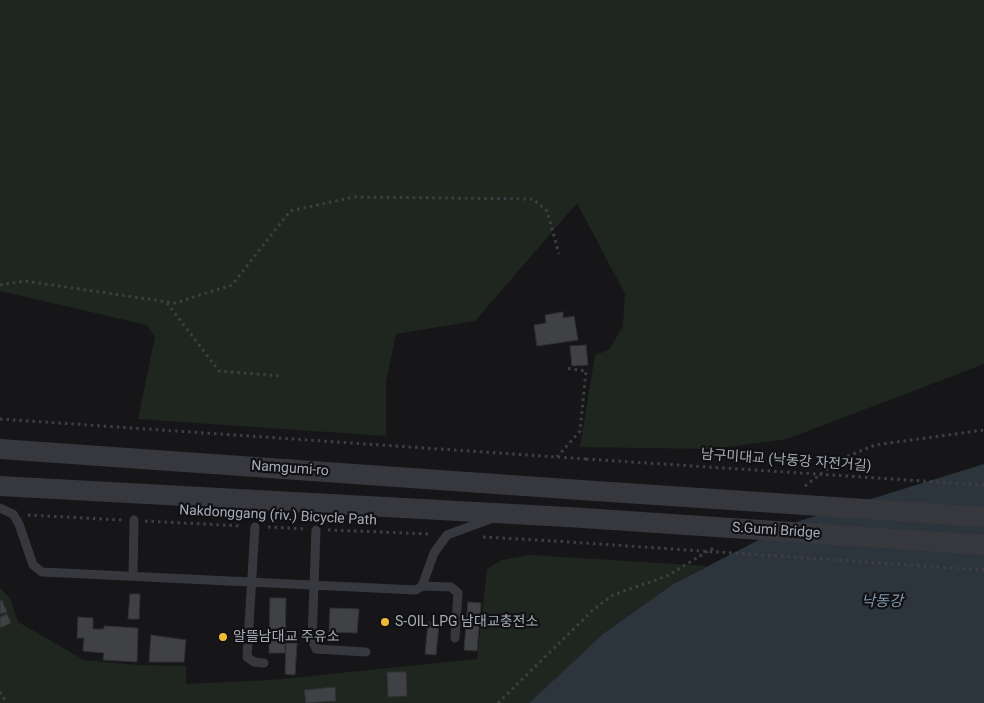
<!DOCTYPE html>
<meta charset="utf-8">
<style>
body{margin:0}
canvas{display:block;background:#161618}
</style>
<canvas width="984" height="703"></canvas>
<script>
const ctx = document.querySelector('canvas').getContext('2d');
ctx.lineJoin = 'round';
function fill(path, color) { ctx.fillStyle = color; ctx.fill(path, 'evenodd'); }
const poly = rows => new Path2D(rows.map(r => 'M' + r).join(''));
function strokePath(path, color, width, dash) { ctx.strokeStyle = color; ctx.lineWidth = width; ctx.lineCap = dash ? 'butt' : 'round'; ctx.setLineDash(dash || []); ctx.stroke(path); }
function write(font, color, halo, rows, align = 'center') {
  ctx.font = font + ' Roboto,"Noto Sans KR",sans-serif'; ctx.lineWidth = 4.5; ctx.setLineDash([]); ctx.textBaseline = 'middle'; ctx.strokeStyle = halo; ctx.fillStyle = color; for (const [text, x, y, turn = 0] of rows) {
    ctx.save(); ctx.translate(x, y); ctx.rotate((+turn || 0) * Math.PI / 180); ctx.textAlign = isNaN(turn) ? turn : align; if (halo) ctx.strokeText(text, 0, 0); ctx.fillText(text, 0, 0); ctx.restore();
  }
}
fill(poly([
 [0,0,984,0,984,364,787,439,713,449,580,447,595,355,609,350,623,326,625,294,577,203,475,321,396,334,386,382,386,436,138,419,155,337,147,325,0,291],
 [530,555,707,566,673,584,604,633,529,703,0,703,0,588,10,598,18,622,84,660,137,665,186,666,186,684,272,680,477,659,487,569,502,560]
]), '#1e261f');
fill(poly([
 [984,464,984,703,529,703,604,633,673,584,790,524]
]), '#2c343c');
const building = poly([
 [563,312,563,318,574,316,578,340,537,346,534,325,546,323,545,315,563,312],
 [586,345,588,365,572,366,570,346,586,345],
 [130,594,140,594,139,619,128,619,130,594],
 [270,598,286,598,285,653,269,653,270,598],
 [2,600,7,612,0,614,0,601,2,600],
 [468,602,481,603,477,651,464,650,468,602],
 [330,608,359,609,357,633,329,632,330,608],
 [7,614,11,623,0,628,0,617,7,614],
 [78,617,93,618,93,629,104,629,104,626,138,628,137,662,103,660,104,653,83,651,84,638,77,638,78,617],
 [428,622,439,623,436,655,425,654,428,622],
 [151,635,186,640,184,662,149,662,151,635],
 [286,643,297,643,295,675,285,674,286,643],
 [387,672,406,672,407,696,388,697,387,672],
 [335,687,336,701,306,703,304,690,335,687]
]);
fill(building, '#404145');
strokePath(building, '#303034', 1);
strokePath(poly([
 [0,285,25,281,175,303,232,285,290,211,354,197,533,199,547,211,559,254],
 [167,303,219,371,281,376],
 [0,419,586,459],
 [557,457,580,431,586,371,565,368],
 [805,486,839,460,875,445,984,430],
 [28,515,122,520],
 [145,521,242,526],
 [268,527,304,529],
 [328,530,431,534],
 [483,537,554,541],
 [0,692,7,703],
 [498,703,594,609,613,595,667,576,715,547]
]), '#3d3f44', 3, [2.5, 4]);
strokePath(poly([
 [0,508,13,514,19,524,33,565,42,572,416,590,422,586,434,553,447,535,490,519],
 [255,527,247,657,254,662,264,663],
 [316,530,312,640,316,649,366,652],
 [133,576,134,520],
 [422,586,451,587,458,593,455,638]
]), '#37383d', 9);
strokePath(poly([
 [0,449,581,490],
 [0,486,568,517]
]), '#37383d', 20);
strokePath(poly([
 [586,459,984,485],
 [554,541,984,570]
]), '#3d3f44', 3, [2.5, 4]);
strokePath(poly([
 [581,490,984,517],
 [568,517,984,545]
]), '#37383d', 20);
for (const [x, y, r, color] of [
 [385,622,5,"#f0b936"],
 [223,637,5,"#f0b936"]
]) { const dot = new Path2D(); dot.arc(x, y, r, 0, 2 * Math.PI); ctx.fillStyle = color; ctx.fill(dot); strokePath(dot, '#111113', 2); }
write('14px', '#a8acb8', '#111113', [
 ["남구미대교 (낙동강 자전거길)",786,461,4],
 ["Namgumi-ro",290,469,4],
 ["Nakdonggang (riv.) Bicycle Path",278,516,3],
 ["S.Gumi Bridge",776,531,4]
]);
write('14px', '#a8acb8', '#111113', [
 ["S-OIL LPG 남대교충전소",395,622],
 ["알뜰남대교 주유소",233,637]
], 'left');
write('italic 15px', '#8099b3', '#111113', [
 ["낙동강",882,602]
]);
</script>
